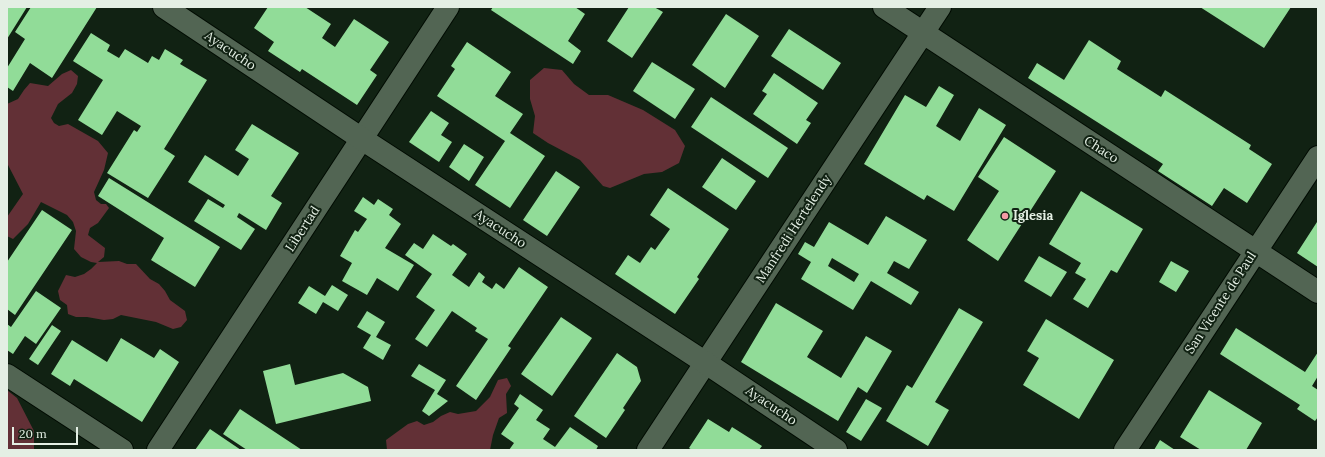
<!DOCTYPE html>
<style>
body{margin:0}
#map{position:relative;width:1325px;height:457px;overflow:hidden;background:#112213;font-family:Lora,serif}
canvas{display:block}
.frame{position:absolute;inset:0;border:8px solid #e4efe4;pointer-events:none}
.scale{position:absolute;left:12px;top:427px;width:66px;height:18px;box-sizing:border-box;border:2px solid #e4efe4;border-top:0;padding-left:5px;font-size:12px;line-height:14px;white-space:nowrap;color:#e4efe4;-webkit-text-stroke:3px #112213;paint-order:stroke}
</style>
<div id="map">
<canvas width="1325" height="457"></canvas>
<div class="frame"></div>
<div class="scale">20 m</div>
</div>
<script>
const ctx = document.querySelector('canvas').getContext('2d');
ctx.lineJoin = 'round';
function fill(path, color) { ctx.fillStyle = color; ctx.fill(path, 'evenodd'); }
const poly = rows => new Path2D(rows.map(r => 'M' + r).join(''));
function strokePath(path, color, width, dash) { ctx.strokeStyle = color; ctx.lineWidth = width; ctx.lineCap = dash ? 'butt' : 'round'; ctx.setLineDash(dash || []); ctx.stroke(path); }
function write(font, color, halo, rows, align = 'center') {
  ctx.font = font + ' Lora,serif'; ctx.lineWidth = 4; ctx.setLineDash([]); ctx.textBaseline = 'middle'; ctx.strokeStyle = halo; ctx.fillStyle = color; for (const [text, x, y, turn = 0] of rows) {
    ctx.save(); ctx.translate(x, y); ctx.rotate((+turn || 0) * Math.PI / 180); ctx.textAlign = isNaN(turn) ? turn : align; if (halo) ctx.strokeText(text, 0, 0); ctx.fillText(text, 0, 0); ctx.restore();
  }
}
fill(poly([
 [544,68,562,70,574,84,589,95,608,95,643,110,675,130,685,146,679,163,662,172,644,174,610,188,603,186,580,160,548,143,533,133,535,116,530,99,530,80],
 [71,70,78,76,77,84,72,93,58,104,51,118,54,123,59,126,68,124,98,141,108,153,104,170,94,192,96,200,101,204,106,204,109,208,98,223,90,228,88,235,105,248,104,257,98,262,119,261,127,264,136,264,150,279,159,284,165,291,170,300,185,311,187,320,181,327,173,329,156,322,121,315,113,319,104,320,87,317,76,317,68,314,67,305,60,300,58,291,66,275,75,277,84,274,91,269,97,263,91,262,81,257,74,249,76,231,73,222,67,215,41,202,28,224,13,239,7,236,7,217,23,194,7,163,7,104,18,99,24,90,30,83,48,86,62,74],
 [507,378,511,386,506,394,507,413,499,418,493,435,490,450,387,450,386,440,408,424,417,421,424,425,433,422,441,416,450,412,458,414,476,411,490,397,498,380],
 [7,390,17,398,34,431,34,449,7,450]
]), '#623036');
fill(poly([
 [7,7,27,7,7,39],
 [31,7,97,7,52,78,30,63,13,91,7,87,7,68,25,39,15,32],
 [268,7,305,7,331,24,322,38,335,47,354,19,389,42,370,70,377,75,357,105,302,69,300,72,268,51,274,42,254,28],
 [493,7,575,7,585,14,568,41,581,51,573,64,491,10],
 [629,7,654,7,663,12,632,58,607,41],
 [1200,7,1291,7,1264,48],
 [726,14,759,36,725,88,692,65],
 [789,29,841,63,823,90,771,56],
 [91,33,110,45,107,51,119,58,125,49,148,63,152,56,159,60,165,49,183,60,180,64,207,80,164,149,175,156,148,198,107,173,134,130,137,132,141,126,117,111,102,135,78,120,103,80,73,61],
 [1089,40,1121,61,1117,69,1161,97,1165,90,1251,145,1249,149,1272,164,1247,203,1224,188,1212,206,1158,171,1163,164,1028,78,1037,63,1064,80],
 [467,42,511,72,495,96,523,114,510,133,545,156,510,208,475,185,505,141,437,96,455,69,451,66],
 [652,62,695,89,675,119,633,91],
 [774,73,818,103,806,120,811,123,797,144,753,114,767,94,762,91],
 [939,86,954,95,936,126,960,141,979,108,1006,125,954,211,927,195,924,200,864,164,905,95,926,107],
 [711,97,788,148,768,178,691,127],
 [431,111,449,123,441,135,452,142,439,162,409,142],
 [252,124,299,153,271,196,282,203,266,230,239,213,237,217,231,213,255,229,241,250,194,221,208,199,223,208,225,205,188,182,205,155,238,176,249,159,235,150],
 [1004,137,1056,171,998,261,967,240,999,191,978,177],
 [464,144,484,157,469,181,449,167],
 [722,158,756,181,736,210,702,187],
 [556,171,580,187,547,236,523,220],
 [109,178,220,247,195,287,151,260,164,238,98,196],
 [668,188,729,229,697,277,699,279,675,314,615,274,628,255,640,263,651,247,655,250,670,229,650,215],
 [1081,191,1143,229,1117,273,1111,270,1088,308,1073,299,1086,279,1075,273,1081,263,1049,244],
 [363,197,374,205,378,199,393,209,389,215,401,224,385,248,414,265,398,291,377,278,367,295,342,281,352,263,340,256,355,230,358,232,367,219,354,211],
 [42,210,72,230,15,315,7,309,7,262],
 [886,216,927,240,909,269,894,261,887,273,919,292,911,305,871,281,853,310,801,279,811,262,798,254,805,242,814,247,829,222,868,245],
 [832,258,859,274,854,282,828,266],
 [1317,222,1318,223,1318,267,1297,253],
 [433,234,451,246,453,244,467,254,452,275,469,287,479,272,485,277,482,282,492,289,496,283,504,289,519,267,548,287,508,346,511,348,476,400,456,386,488,339,475,331,477,328,452,311,427,347,415,339,435,310,416,297,432,274,405,255,414,243,423,249],
 [1039,256,1067,272,1051,297,1024,281],
 [1171,261,1189,271,1176,292,1159,282],
 [332,285,348,295,338,311,323,302,316,314,298,303,309,286,325,296],
 [36,291,61,308,36,344,25,336,13,354,7,350,7,324,11,327],
 [776,303,823,331,807,357,841,378,866,336,892,351,867,393,858,387,838,421,741,362],
 [959,308,983,322,935,402,949,410,928,446,886,421,907,385,912,388],
 [367,311,385,322,376,337,391,345,383,360,363,348,371,335,357,327],
 [561,317,592,338,552,396,521,374],
 [1046,319,1114,360,1079,419,1023,385,1039,358,1027,351],
 [52,325,61,331,38,365,29,359],
 [1236,328,1305,372,1318,352,1318,376,1312,386,1318,390,1318,417,1315,421,1297,409,1300,405,1220,354],
 [121,338,154,358,160,349,179,362,142,422,74,379,70,386,51,374,72,340,107,362],
 [617,353,637,367,641,381,623,408,625,410,606,438,574,416],
 [290,364,295,385,343,373,368,387,371,401,276,424,263,371],
 [419,364,446,380,437,394,448,401,429,416,422,411,435,390,411,376],
 [1209,390,1262,423,1246,450,1201,450,1180,437],
 [520,394,543,410,536,420,550,429,543,439,555,447,570,427,598,446,596,450,509,450,514,443,501,434,519,408,514,404],
 [866,399,882,408,861,441,846,432],
 [240,409,302,450,247,450,223,434],
 [708,419,729,432,732,427,762,446,759,450,692,450,689,448],
 [210,429,241,450,195,450],
 [1160,440,1175,450,1154,450]
]), '#91dc98');
const minor = poly([
 [884,7,1318,292],
 [7,375,122,450],
 [158,450,448,7],
 [648,450,940,7],
 [1125,450,1318,157]
]);
const tertiary = poly([
 [164,7,362,139,706,363,836,450]
]);
strokePath(minor, '#010b02', 24);
strokePath(tertiary, '#010b02', 24);
strokePath(minor, '#526553', 22);
strokePath(tertiary, '#526553', 22);
for (const [x, y, r, color] of [
 [1005,216,4,"#f49aa4"]
]) { const dot = new Path2D(); dot.arc(x, y, r, 0, 2 * Math.PI); ctx.fillStyle = color; ctx.fill(dot); strokePath(dot, '#112213', 1.5); }
write('13px', '#e4efe4', '#112213', [
 ["Ayacucho",230,51,34],
 ["Chaco",1101,150,33],
 ["Libertad",303,229,-57],
 ["Ayacucho",500,229,33],
 ["Manfredi Hertelendy",794,229,-57],
 ["San Vicente de Paul",1221,303,-57],
 ["Ayacucho",771,406,34]
]);
write('bold 13px', '#e4efe4', '#112213', [
 ["Iglesia",1013,216]
], 'left');
</script>
